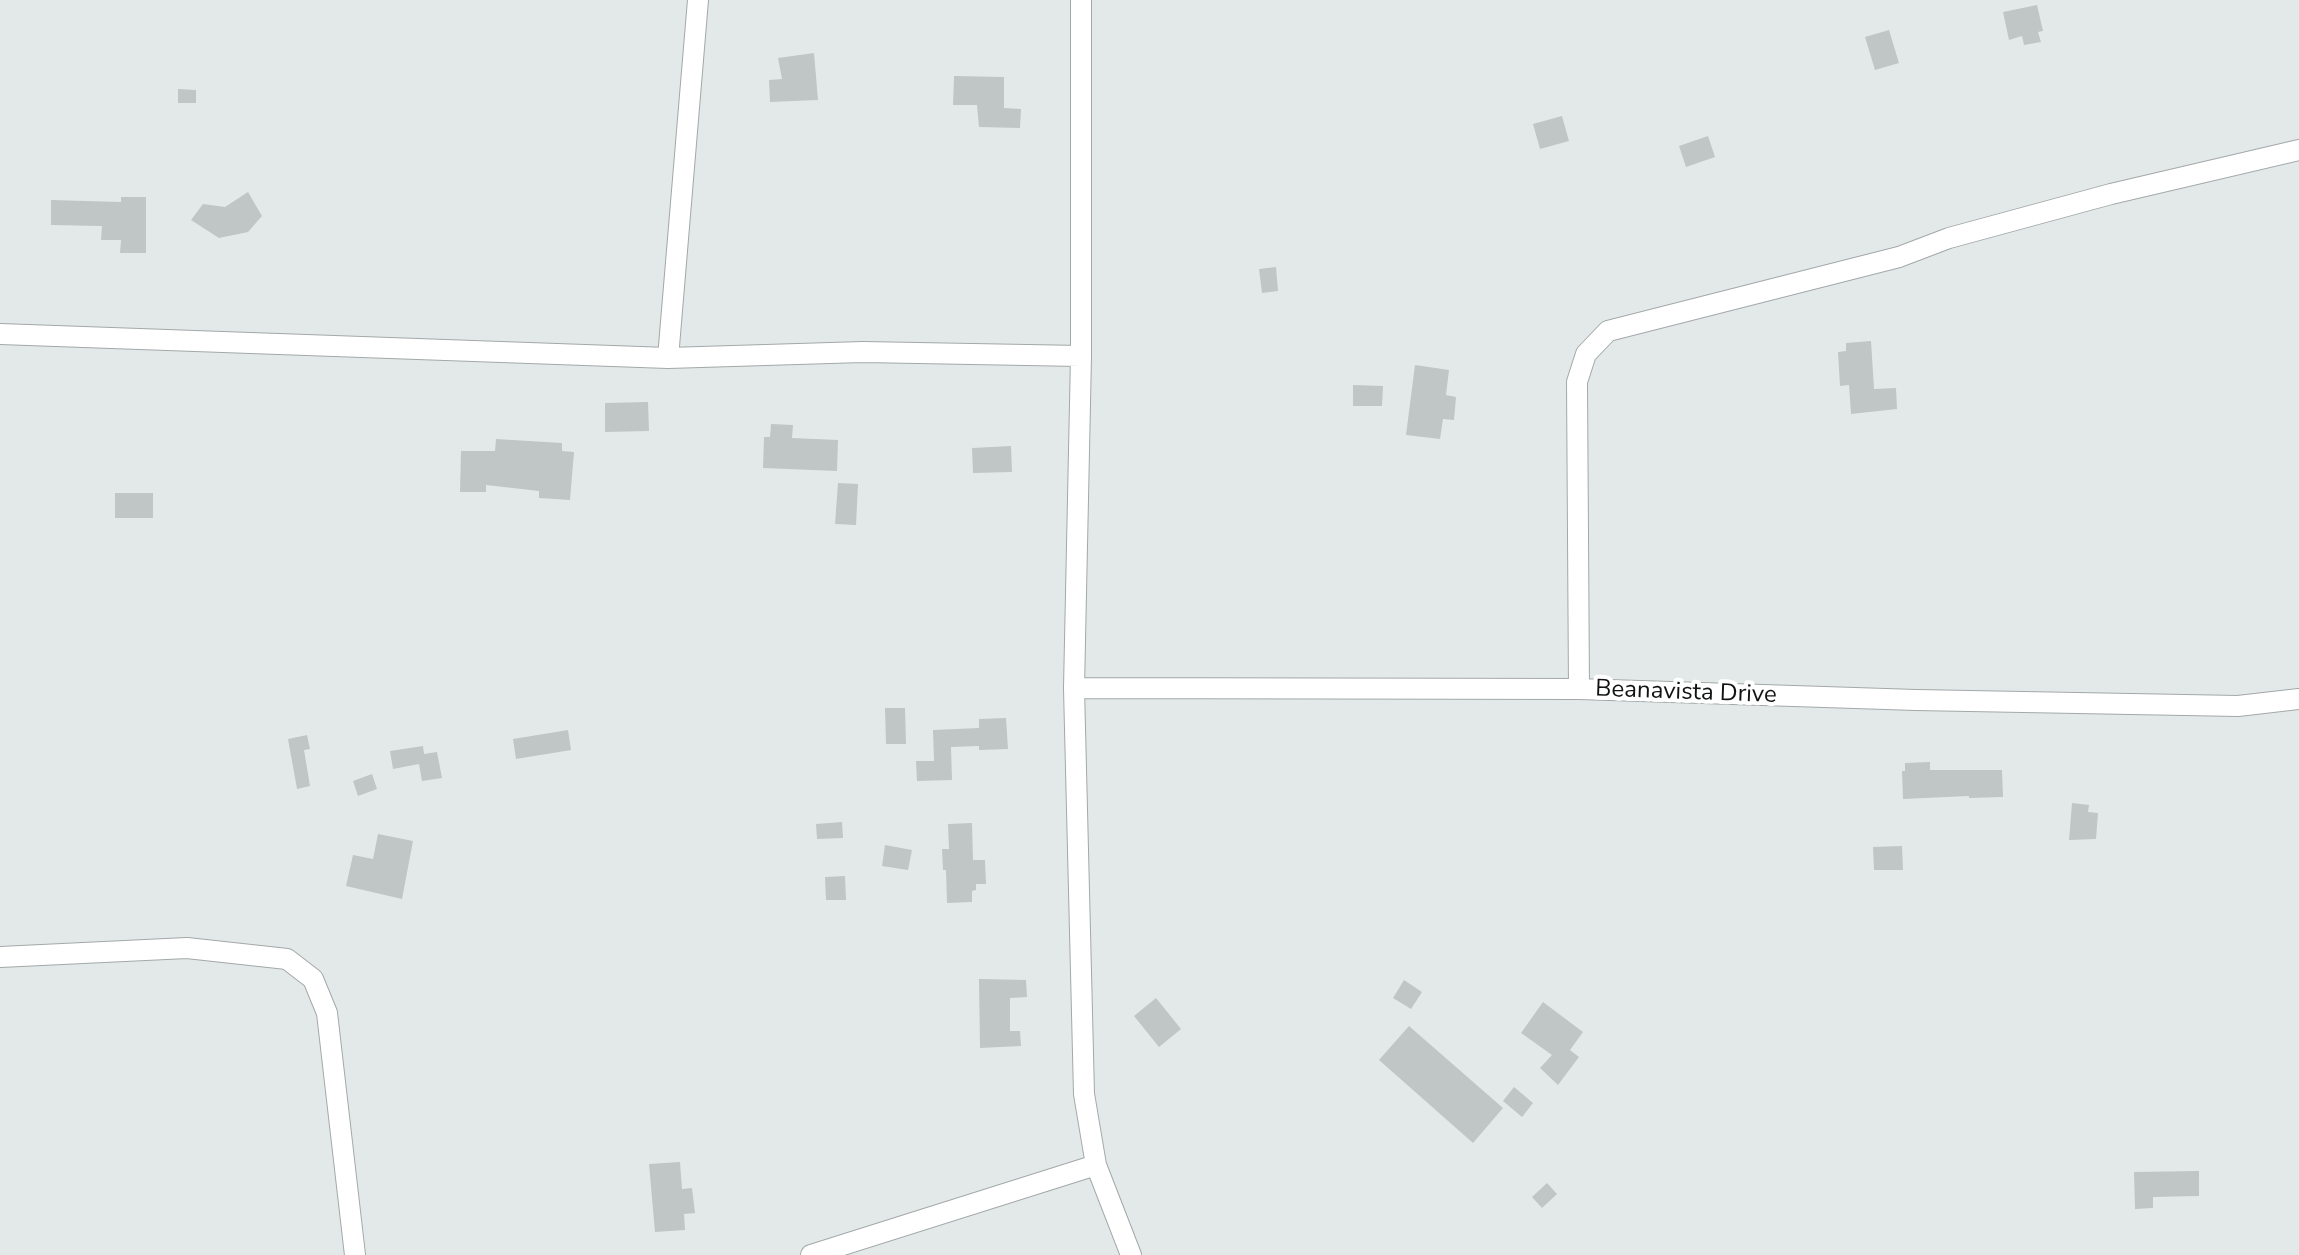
<!DOCTYPE html>
<style>
body{margin:0}
canvas{display:block;background:#e3e9e9}
</style>
<canvas width="2299" height="1255"></canvas>
<script>
const ctx = document.querySelector('canvas').getContext('2d');
ctx.lineJoin = 'round';
function fill(path, color) { ctx.fillStyle = color; ctx.fill(path, 'evenodd'); }
const poly = rows => new Path2D(rows.map(r => 'M' + r).join(''));
function strokePath(path, color, width, dash) { ctx.strokeStyle = color; ctx.lineWidth = width; ctx.lineCap = dash ? 'butt' : 'round'; ctx.setLineDash(dash || []); ctx.stroke(path); }
function write(font, color, halo, rows, align = 'center') {
  ctx.font = font + ' "Nunito Sans",sans-serif'; ctx.lineWidth = 8; ctx.setLineDash([]); ctx.textBaseline = 'middle'; ctx.strokeStyle = halo; ctx.fillStyle = color; for (const [text, x, y, turn = 0] of rows) {
    ctx.save(); ctx.translate(x, y); ctx.rotate((+turn || 0) * Math.PI / 180); ctx.textAlign = isNaN(turn) ? turn : align; if (halo) ctx.strokeText(text, 0, 0); ctx.fillText(text, 0, 0); ctx.restore();
  }
}
fill(poly([
 [2037,5,2043,31,2038,32,2041,42,2024,45,2022,36,2009,40,2003,12],
 [1889,30,1899,63,1875,70,1865,37],
 [814,53,818,100,770,102,769,80,782,79,778,58],
 [954,76,1004,77,1004,108,1021,109,1020,128,979,127,977,105,953,105],
 [178,89,196,90,196,103,178,103],
 [1562,116,1569,141,1540,149,1533,124],
 [1708,136,1715,157,1686,167,1679,146],
 [248,192,262,216,248,232,219,238,191,220,203,204,225,207],
 [121,197,146,197,146,253,120,253,121,240,101,240,102,226,51,225,51,200,121,202],
 [1276,267,1278,291,1262,293,1259,269],
 [1871,341,1874,389,1896,388,1897,409,1851,414,1849,385,1840,386,1838,352,1846,351,1846,343],
 [1415,365,1449,370,1446,395,1456,397,1454,420,1443,419,1440,439,1406,435],
 [1353,385,1383,386,1382,406,1353,406],
 [648,402,649,431,605,432,605,403],
 [771,424,793,425,792,438,838,440,837,471,763,468,764,437,770,437],
 [496,439,562,443,562,451,574,452,570,500,539,498,539,491,486,485,486,492,460,492,461,451,495,451],
 [1011,446,1012,472,973,473,972,448],
 [838,483,858,484,856,525,835,524],
 [115,493,153,493,153,518,115,518],
 [885,708,905,708,906,744,886,744],
 [1006,718,1008,749,979,750,979,746,951,747,952,780,917,781,916,761,934,761,933,730,979,728,979,719],
 [568,730,571,750,516,759,513,739],
 [307,735,310,749,304,750,310,786,297,789,288,739],
 [423,746,424,754,437,752,442,778,422,781,419,764,393,769,390,751],
 [1930,762,1930,770,2002,770,2003,797,1969,798,1969,796,1903,799,1902,771,1905,771,1905,763],
 [372,774,377,789,358,796,353,781],
 [2072,803,2089,805,2088,812,2098,813,2096,839,2069,840],
 [842,822,843,838,817,839,816,824],
 [972,823,973,860,985,860,986,884,976,884,976,890,972,891,972,902,947,903,946,870,943,870,942,849,949,849,948,824],
 [378,834,413,841,402,899,346,886,353,855,373,859],
 [885,845,912,850,908,870,882,866],
 [1902,846,1903,870,1874,870,1873,847],
 [845,876,846,900,826,900,825,877],
 [979,979,1026,980,1027,997,1010,998,1010,1031,1020,1031,1021,1046,980,1048],
 [1404,980,1422,992,1411,1009,1393,998],
 [1156,998,1181,1029,1159,1047,1134,1016],
 [1543,1002,1583,1032,1570,1050,1579,1057,1558,1085,1540,1068,1552,1055,1521,1033],
 [1409,1026,1503,1108,1473,1143,1379,1060],
 [1514,1087,1533,1103,1522,1117,1503,1101],
 [680,1162,682,1189,692,1188,695,1213,684,1214,685,1230,655,1232,649,1164],
 [2199,1171,2199,1196,2153,1197,2153,1208,2135,1209,2134,1172],
 [1547,1183,1557,1194,1542,1208,1532,1197]
]), '#c0c5c5');
const minor = poly([
 [1081,0,1081,356],
 [0,334,668,358,863,352,1081,356,1074,688,1084,1094,1096,1165,1131,1255],
 [668,358,698,0],
 [1074,688,1579,689,1916,700,2238,706,2299,699],
 [1579,689,1577,382,1586,354,1608,331,1899,257,1949,238,2111,194,2299,150],
 [0,957,187,948,287,959,313,979,327,1013,355,1255],
 [811,1255,1096,1165]
]);
strokePath(minor, '#a3a8a8', 22);
strokePath(minor, '#fff', 20);
write('24px', '#111212', '#fff', [
 ["Beanavista Drive",1686,693,2]
]);
</script>
